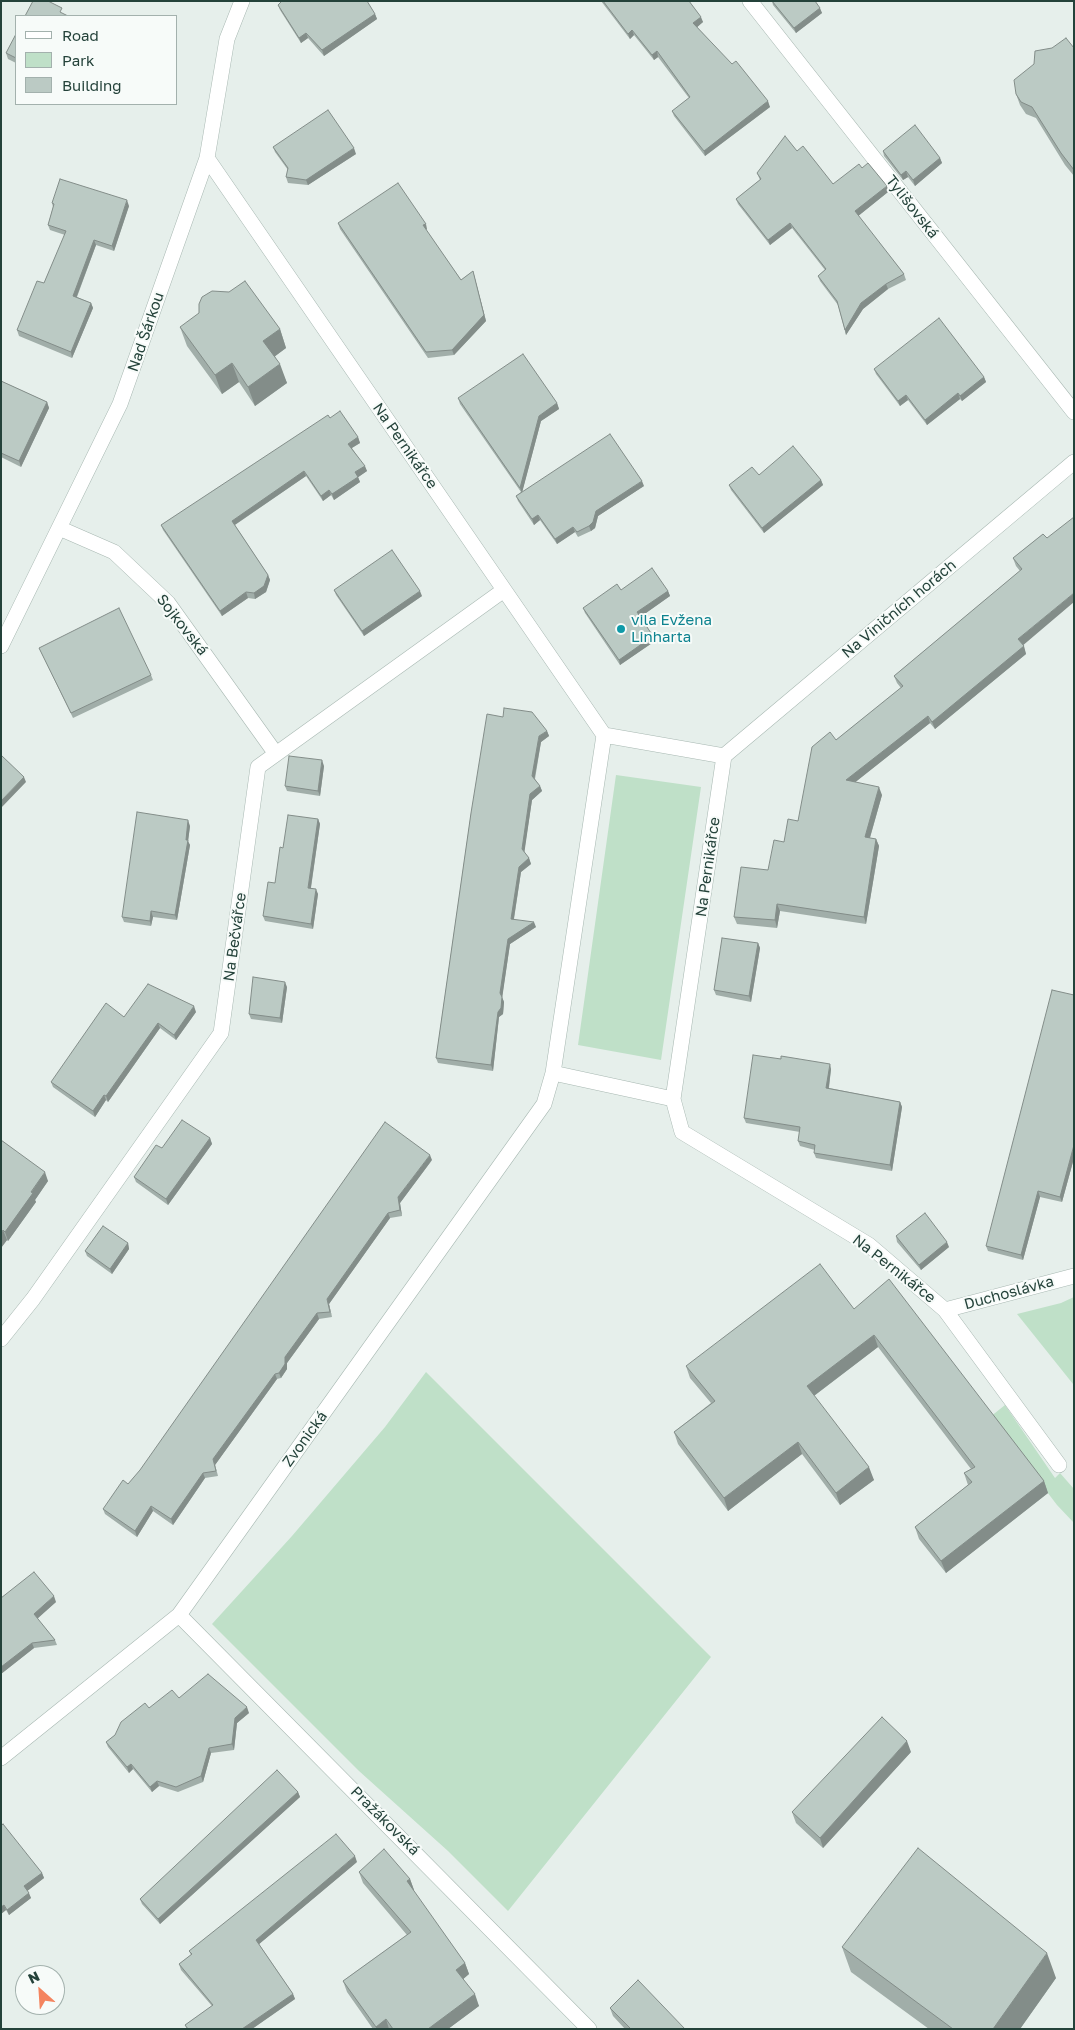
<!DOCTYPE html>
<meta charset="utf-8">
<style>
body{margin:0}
#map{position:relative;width:1075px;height:2030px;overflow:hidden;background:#e6efeb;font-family:"Golos Text",sans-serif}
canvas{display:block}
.frame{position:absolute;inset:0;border:2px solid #24423a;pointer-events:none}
.legend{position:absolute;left:15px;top:15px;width:162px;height:90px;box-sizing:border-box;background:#f7fbf9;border:1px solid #a3b1ad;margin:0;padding:6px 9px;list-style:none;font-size:15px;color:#24423a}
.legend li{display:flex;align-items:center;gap:10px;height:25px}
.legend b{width:25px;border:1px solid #a3b1ad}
.north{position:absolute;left:15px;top:1965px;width:50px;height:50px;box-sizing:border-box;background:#f7fbf9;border:1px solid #a3b1ad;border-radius:50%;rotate:334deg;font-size:14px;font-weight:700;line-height:20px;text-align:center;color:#24423a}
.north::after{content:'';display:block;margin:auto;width:18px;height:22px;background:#f4845f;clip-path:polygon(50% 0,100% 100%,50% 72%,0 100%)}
</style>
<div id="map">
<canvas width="1075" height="2030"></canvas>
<div class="frame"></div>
<ul class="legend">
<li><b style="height:6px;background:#fff"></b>Road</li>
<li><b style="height:14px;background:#bfe0c8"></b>Park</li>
<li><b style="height:14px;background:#bbcac4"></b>Building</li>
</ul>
<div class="north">N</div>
</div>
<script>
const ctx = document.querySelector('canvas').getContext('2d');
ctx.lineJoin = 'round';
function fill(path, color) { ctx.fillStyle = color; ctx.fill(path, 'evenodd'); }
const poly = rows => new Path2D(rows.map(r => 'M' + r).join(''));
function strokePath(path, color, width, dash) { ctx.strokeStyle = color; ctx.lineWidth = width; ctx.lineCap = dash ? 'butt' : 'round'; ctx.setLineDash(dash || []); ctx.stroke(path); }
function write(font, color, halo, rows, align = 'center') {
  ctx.font = font + ' "Golos Text",sans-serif'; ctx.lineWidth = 4; ctx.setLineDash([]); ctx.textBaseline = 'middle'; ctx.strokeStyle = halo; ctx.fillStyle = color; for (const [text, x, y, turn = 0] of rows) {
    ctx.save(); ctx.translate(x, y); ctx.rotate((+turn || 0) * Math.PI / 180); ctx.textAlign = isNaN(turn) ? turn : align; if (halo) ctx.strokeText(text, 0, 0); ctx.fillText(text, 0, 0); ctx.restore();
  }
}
fill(poly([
 [616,775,701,787,661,1060,578,1045],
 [1074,1297,1074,1383,1073,1384,1017,1314,1061,1303],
 [426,1372,711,1657,508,1911,448,1851,359,1771,212,1624,292,1536,385,1427],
 [1005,1405,1055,1478,1060,1473,1074,1489,1074,1523,1057,1505,990,1417]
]), '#bfe0c8');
const minor = poly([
 [750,1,1074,412],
 [59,528,114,552,168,603,276,754],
 [1,646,120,404,207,158,227,39,242,1],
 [604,735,724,756],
 [724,756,673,1099,682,1132,869,1245,945,1310,1059,1465],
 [724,756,1074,462],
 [553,1073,673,1099],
 [945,1310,1074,1276],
 [1,1339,33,1299,221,1033,258,767,504,590],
 [179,1615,589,2029],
 [1,1758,179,1615,544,1104,553,1073,604,735,207,158]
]);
strokePath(minor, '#a8b8b2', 16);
strokePath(minor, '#fff', 15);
fill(poly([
 [601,1,689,1,703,22,697,27,770,107,705,156,674,116,672,111,689,98,658,57,654,60,634,35,630,39],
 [772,1,815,1,822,13,796,33,773,5],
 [278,5,375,14,377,19,324,56,308,38,301,43,280,10],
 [16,34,16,63,8,59,6,53],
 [1074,48,1074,176,1065,165,1036,118,1026,114,1020,105,1016,94],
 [273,147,356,154,308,185,288,183,286,177,288,170,275,152],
 [797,151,833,184,862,168,888,192,858,216,904,274,906,280,888,289,863,309,846,335,838,305,820,281,818,276,825,270,792,228,770,245,738,204,736,199,760,180,757,173],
 [883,151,940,158,942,163,915,186,908,177,903,180,884,156],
 [52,203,129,206,114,251,96,245,77,297,91,303,93,308,72,358,19,336,17,330,44,283,65,235,50,230,48,225,53,207],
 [338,223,427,229,426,230,461,280,473,271,486,321,454,355,428,358,340,229],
 [180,327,280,329,286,348,275,356,287,383,255,406,239,382,222,394,187,346],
 [874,369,984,377,986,382,962,401,960,399,927,425,908,400,900,406,876,374],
 [1,381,47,402,49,408,21,467,1,457],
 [458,398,557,403,559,409,541,421,522,492,644,486,598,516,595,528,591,531,578,537,575,532,557,544,540,520,534,525,518,501,516,496,521,492,460,404],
 [330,418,358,437,360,443,352,448,367,471,358,477,360,482,334,500,331,495,323,501,306,476,235,525,268,575,270,580,266,592,255,599,248,598,222,616,163,530,161,525],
 [759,475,821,480,823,485,764,533,731,490,729,485],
 [1043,534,1023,645,1026,654,935,729,930,723,855,782,882,795,870,838,876,839,879,846,866,924,780,911,777,928,737,924,734,917,768,870,784,842,798,821,836,740,901,688,897,683,894,676,1020,571,1016,566,1013,558],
 [334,590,422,596,364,636,336,595],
 [621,590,668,591,670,596,640,617,653,636,655,641,620,665,585,613,583,608],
 [39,648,151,675,153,680,73,718],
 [547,731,549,736,541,742,535,779,540,786,542,791,532,800,524,852,529,858,531,864,521,872,514,919,536,927,510,944,502,997,504,1002,503,1014,499,1017,493,1071,438,1063,436,1058,471,813],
 [324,766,320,796,287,791,285,786],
 [318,819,320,824,311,888,318,894,313,929,265,921,263,916,275,883,283,848],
 [190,826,188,842,190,845,177,920,153,917,151,926,124,922,122,917],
 [758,943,760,948,751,1002,716,995,714,990],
 [287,987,282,1023,251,1019,249,1014],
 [1074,995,1074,1158,1062,1202,1040,1197,1023,1260,988,1251,986,1246],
 [196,1012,176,1040,160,1028,108,1102,106,1100,95,1117,53,1087,51,1082,124,1017],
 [831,1069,829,1088,900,1102,902,1107,892,1171,816,1158,814,1153,815,1150,800,1146,798,1141,800,1132,746,1123,744,1118],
 [210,1138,212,1144,168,1205,136,1182,134,1177,162,1148],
 [1,1140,48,1181,35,1200,36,1202,8,1241,7,1240,1,1248],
 [432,1160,400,1203,402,1216,390,1218,329,1304,332,1317,319,1319,287,1363,287,1369,281,1378,277,1379,215,1465,218,1476,205,1478,173,1525,153,1511,137,1537,105,1514,103,1509,128,1484],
 [896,1236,949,1247,921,1270,897,1242],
 [128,1243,129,1249,112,1274,87,1256,85,1251],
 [854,1309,1044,1481,1048,1493,946,1573,919,1539,915,1527,968,1485,964,1473,971,1469,878,1347,814,1396,874,1480,840,1505,802,1454,728,1511,678,1444,674,1432,711,1403,690,1378,686,1366],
 [1,1598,56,1602,37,1618,55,1640,57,1645,34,1648,1,1674],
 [179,1698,249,1713,237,1723,234,1750,211,1753,203,1782,178,1792,159,1786,152,1792,133,1769,129,1773,108,1747,106,1742,149,1708],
 [911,1752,823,1848,796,1823,792,1812],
 [298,1792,300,1797,160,1924,142,1904,140,1899],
 [1,1826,42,1873,44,1878,27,1891,31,1898,9,1915,6,1910,1,1914],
 [357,1862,259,1944,293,1994,295,1999,252,2029,187,2029,185,2025,212,2006,181,1970,179,1964,191,1955,189,1951],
 [359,1872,410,1879,414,1890,413,1891,465,1963,469,1974,463,1979,479,2006,448,2029,373,2029,347,1992,343,1981,407,1935,363,1883],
 [842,1947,1056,1978,1020,2029,929,2029,851,1972],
 [610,2008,685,2029,625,2029,613,2016]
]), '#a1aea9');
fill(poly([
 [820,8,822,13,796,33,794,28],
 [375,14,377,19,324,56,322,50],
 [701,17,703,22,695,29,693,23],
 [632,30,634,35,630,39,628,34],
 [306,33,308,38,301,43,299,38],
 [657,51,658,57,654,60,652,55],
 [768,101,770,107,705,156,704,151],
 [354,148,356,154,308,185,306,180],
 [940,158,942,163,915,186,913,180],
 [906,171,908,177,903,180,901,175],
 [887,186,888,192,857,217,855,211],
 [127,200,129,206,114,251,112,246],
 [790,223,792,228,770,245,768,240],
 [426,224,427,229,425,231,423,225],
 [94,240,96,245,75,301,73,296],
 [473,271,486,321,454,355,452,350],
 [886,284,888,289,863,309,846,335,845,330,861,303],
 [91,303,93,308,72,358,71,352],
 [280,329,286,348,270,360,263,341],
 [232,363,239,382,222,394,215,375],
 [280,364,287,383,255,406,248,387],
 [984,377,986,382,962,401,960,396],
 [958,393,960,399,927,425,925,420],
 [906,395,908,400,900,406,898,401],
 [47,402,49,408,21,467,19,461],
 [557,403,559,409,541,421,522,493,520,488,539,416],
 [358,437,360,443,350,449,348,444],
 [365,466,367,471,357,478,355,472],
 [304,471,306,476,233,526,232,521],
 [358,477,360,482,334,500,332,494],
 [821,480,823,485,764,533,762,528],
 [642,481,644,486,598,516,595,528,591,531,589,526,596,511],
 [329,490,331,495,323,501,321,496],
 [538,515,540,520,534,525,532,519],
 [573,527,575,532,557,544,555,539],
 [268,575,270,580,266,592,255,599,254,593],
 [420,591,422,596,364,636,362,631],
 [668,591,670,596,639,618,637,612],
 [246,592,248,598,222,616,220,611],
 [1074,593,1074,602,1021,647,1018,639],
 [653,636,655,641,620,665,619,660],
 [1024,646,1026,654,935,729,932,722],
 [928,716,930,723,848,788,846,780],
 [547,731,549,736,541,742,534,781,532,776,539,736],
 [322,760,324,766,320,796,318,791],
 [24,777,26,782,1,808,1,801],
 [540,786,542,791,532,800,524,855,522,849,530,794],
 [879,787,882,795,868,844,865,837],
 [318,819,320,824,310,893,308,888],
 [188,820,190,826,188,841,190,845,177,920,175,915],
 [876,839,879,846,866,924,864,917],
 [529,858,531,864,521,872,513,924,511,919,519,867],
 [316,889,318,894,313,929,311,924],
 [777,904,780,911,777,928,775,920],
 [151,911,153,917,151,926,150,921],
 [534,922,536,927,510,944,502,999,500,993,508,939],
 [758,943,760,948,751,1002,749,996],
 [285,982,287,987,282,1023,280,1018],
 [502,997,504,1002,503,1014,499,1017,493,1071,491,1065,498,1012],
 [194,1006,196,1012,176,1040,174,1035],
 [158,1023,160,1028,108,1102,106,1096],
 [830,1064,831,1069,828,1093,826,1088],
 [104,1095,106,1100,95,1117,93,1111],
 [900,1102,902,1107,892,1171,890,1165],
 [210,1138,212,1144,168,1205,166,1199],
 [1074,1145,1074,1158,1062,1202,1060,1197],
 [430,1155,432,1160,400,1203,402,1216,400,1210,398,1197],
 [45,1172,48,1181,35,1200,36,1202,8,1241,5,1232],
 [1038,1191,1040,1197,1023,1260,1021,1255],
 [388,1213,390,1218,329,1304,332,1317,327,1299],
 [3,1230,7,1240,1,1248,1,1234],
 [947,1242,949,1247,921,1270,919,1265],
 [128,1243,129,1249,112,1274,110,1269],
 [317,1313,319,1319,287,1363,287,1369,281,1378,279,1373,285,1357],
 [874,1335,878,1347,811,1398,807,1386],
 [275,1374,277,1379,215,1465,218,1476,213,1459],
 [798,1442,802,1454,728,1511,724,1498],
 [869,1467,874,1480,840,1505,836,1493],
 [203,1473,205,1478,173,1525,171,1519],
 [1044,1481,1048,1493,946,1573,941,1561],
 [151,1506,153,1511,137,1537,135,1531],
 [54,1596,56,1602,36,1620,34,1614],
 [32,1643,34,1648,1,1674,1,1667],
 [247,1707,249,1713,237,1723,234,1750,232,1744,235,1718],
 [907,1741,911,1752,823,1848,820,1838],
 [209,1748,211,1753,203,1782,201,1776],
 [131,1764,133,1769,129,1773,127,1767],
 [157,1781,159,1786,152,1792,150,1787],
 [298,1792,300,1797,160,1924,158,1919],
 [355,1856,357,1862,258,1945,256,1940],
 [42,1873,44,1878,26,1892,24,1886],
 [410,1879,414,1890,411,1893,407,1881],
 [29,1893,31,1898,9,1915,7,1910],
 [4,1905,6,1910,1,1914,1,1907],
 [1047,1953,1056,1978,1020,2029,993,2029],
 [465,1963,469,1974,461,1981,456,1970],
 [293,1994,295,1999,252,2029,242,2029],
 [475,1994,479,2006,448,2029,428,2029],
 [386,2019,389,2029,376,2029,376,2027]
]), '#838d89');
const building = poly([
 [33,1,48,1,62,8,60,12,68,16,25,16,33,1],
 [282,1,367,1,375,14,322,50,306,33,299,38,278,5,282,1],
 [603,1,689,1,701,17,693,23,732,64,736,61,768,101,704,151,672,111,690,97,657,51,652,55,632,30,628,34,603,1],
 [772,1,815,1,820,8,794,28,772,1],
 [16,34,16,58,6,53,16,34],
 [1066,38,1074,48,1074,170,1061,153,1032,107,1021,102,1016,94,1014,80,1034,64,1035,51,1052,48,1066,38],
 [328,110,354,148,306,180,286,177,288,168,273,147,328,110],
 [915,125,940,158,913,180,906,171,901,175,883,151,915,125],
 [785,136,797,151,803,146,833,184,859,164,862,168,868,163,887,186,855,211,904,274,886,284,861,303,845,330,837,301,818,276,826,269,790,223,768,240,736,199,761,179,757,173,785,136],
 [60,179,127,200,112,246,94,240,73,296,91,303,71,352,17,330,37,281,44,283,66,231,48,225,54,204,52,203,60,179],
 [398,183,426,224,423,225,461,280,473,271,484,315,452,350,426,352,338,223,398,183],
 [245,281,280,329,263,341,280,364,248,387,232,363,215,375,180,327,199,313,199,304,202,297,212,291,229,292,245,281],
 [939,318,984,377,960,396,958,393,925,420,906,395,898,401,874,369,939,318],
 [523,354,557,403,539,416,520,488,458,398,523,354],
 [1,381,47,402,19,461,1,453,1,381],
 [340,411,358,437,348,444,365,466,355,472,358,477,332,494,329,490,321,496,304,471,232,521,268,575,264,586,254,593,246,592,220,611,161,525,328,415,330,418,340,411],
 [610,434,642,481,596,511,593,522,589,526,577,532,573,527,555,539,538,515,532,519,516,496,610,434],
 [793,446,821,480,762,528,729,485,752,467,759,475,793,446],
 [1074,517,1074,593,1018,639,1024,646,932,722,928,716,846,780,879,787,865,837,876,839,864,917,777,904,775,920,734,917,741,867,768,870,774,840,784,842,788,819,798,821,812,747,830,732,836,740,903,686,894,676,1022,569,1013,558,1043,534,1047,538,1074,517],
 [392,550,420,591,362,631,334,590,392,550],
 [652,568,668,591,637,612,653,636,619,660,583,608,617,584,621,590,652,568],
 [119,608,151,675,71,713,39,648,119,608],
 [504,708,532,712,547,731,539,736,532,776,540,786,530,794,522,849,529,858,519,867,511,919,534,922,508,939,500,993,502,997,501,1008,498,1012,491,1065,436,1058,471,813,487,714,503,717,504,708],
 [1,755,24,777,1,801,1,755],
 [289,756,322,760,318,791,285,786,289,756],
 [137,812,188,820,186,840,188,840,175,915,151,911,150,921,122,917,137,812],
 [288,815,318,819,308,888,316,889,311,924,263,916,268,882,275,883,280,847,283,848,288,815],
 [722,938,758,943,749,996,714,990,722,938],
 [253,977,285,982,280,1018,249,1014,253,977],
 [148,984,194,1006,174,1035,158,1023,106,1096,104,1095,93,1111,51,1082,106,1003,124,1017,148,984],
 [1052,990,1074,995,1074,1145,1060,1197,1038,1191,1021,1255,986,1246,1052,990],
 [753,1055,781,1059,781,1056,830,1064,826,1088,900,1102,890,1165,814,1153,815,1145,798,1141,800,1127,744,1118,753,1055],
 [182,1120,210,1138,166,1199,134,1177,156,1145,162,1148,182,1120],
 [385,1122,430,1155,398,1197,400,1210,388,1213,327,1299,330,1312,317,1313,285,1357,285,1364,279,1373,275,1374,213,1459,216,1471,203,1473,171,1519,151,1506,135,1531,103,1509,123,1480,128,1484,140,1470,385,1122],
 [1,1140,45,1172,31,1192,33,1193,5,1232,3,1230,1,1234,1,1140],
 [925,1213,947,1242,919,1265,896,1236,925,1213],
 [103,1226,128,1243,110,1269,85,1251,103,1226],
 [820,1264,854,1309,889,1279,1044,1481,941,1561,915,1527,972,1482,964,1473,975,1467,874,1335,807,1386,869,1467,836,1493,798,1442,724,1498,674,1432,715,1401,686,1366,820,1264],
 [34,1572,54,1596,34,1614,55,1640,32,1643,1,1667,1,1598,34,1572],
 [208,1674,247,1707,235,1718,232,1744,209,1748,201,1776,176,1787,157,1781,150,1787,131,1764,127,1767,106,1742,115,1735,121,1722,145,1703,149,1708,172,1690,179,1698,208,1674],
 [882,1717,907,1741,820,1838,792,1812,882,1717],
 [277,1770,298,1792,158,1919,140,1899,277,1770],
 [3,1824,42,1873,24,1886,29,1893,7,1910,4,1905,1,1907,1,1826,3,1824],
 [336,1834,355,1856,256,1940,293,1994,242,2029,188,2029,185,2025,213,2005,179,1964,192,1954,189,1951,336,1834],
 [918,1848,1047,1953,993,2029,953,2029,842,1947,918,1848],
 [384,1849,410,1879,407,1881,465,1963,456,1970,475,1994,428,2029,393,2029,386,2019,376,2027,343,1981,411,1932,359,1872,384,1849],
 [638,1980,685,2029,631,2029,610,2008,638,1980]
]);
fill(building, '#bbcac4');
strokePath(building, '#838d89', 1);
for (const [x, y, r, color] of [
 [621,629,5,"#0f9aa8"]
]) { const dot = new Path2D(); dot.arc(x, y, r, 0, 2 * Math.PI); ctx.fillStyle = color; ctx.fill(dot); strokePath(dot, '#f7fbf9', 2); }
write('15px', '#24423a', '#f7fbf9', [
 ["Tylišovská",912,207,52],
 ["Nad Šárkou",146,332,-71],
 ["Na Pernikářce",405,446,55],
 ["Na Viničních horách",899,609,-40],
 ["Sojkovská",182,625,52],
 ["Na Pernikářce",708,867,-82],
 ["Na Bečvářce",235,937,-82],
 ["Na Pernikářce",894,1269,38],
 ["Duchoslávka",1009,1293,-15],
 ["Zvonická",305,1439,-54],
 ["Pražákovská",385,1821,45]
]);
write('15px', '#0d838f', '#f7fbf9', [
 ["vila Evžena",631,620],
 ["Linharta",631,637]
], 'left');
</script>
